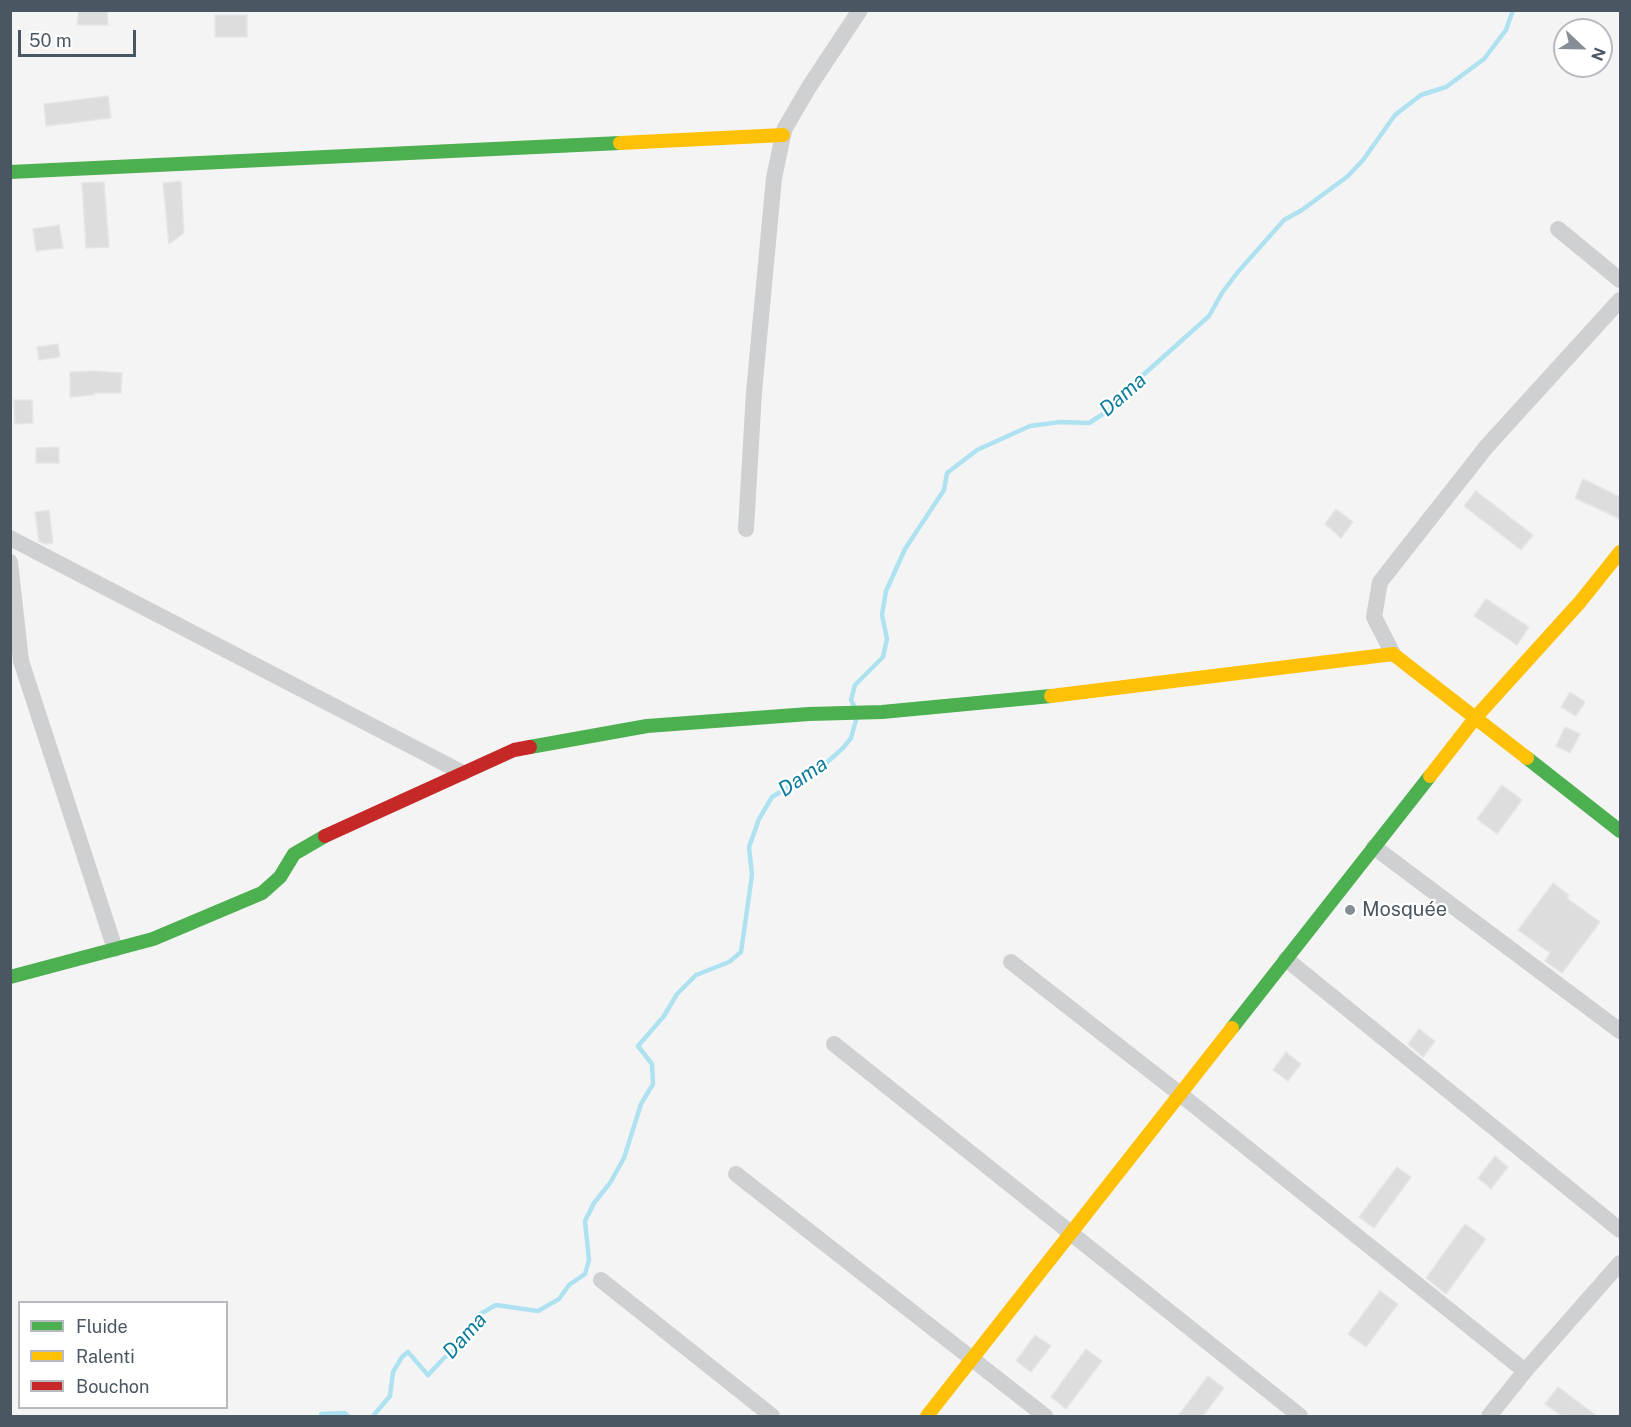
<!DOCTYPE html>
<meta charset="utf-8">
<style>
body{margin:0}
#map{position:relative;width:1631px;height:1427px;overflow:hidden;background:#f4f4f4;font-family:"Public Sans",sans-serif}
canvas{display:block}
.frame{position:absolute;inset:0;border:12px solid #4a5661;pointer-events:none}
.legend{position:absolute;left:18px;top:1301px;width:210px;height:108px;box-sizing:border-box;background:#fff;border:2px solid #b7bbc0;margin:0;padding:8px 10px;list-style:none;font-size:18px;color:#4a5661}
.legend li{display:flex;align-items:center;gap:12px;height:30px}
.legend b{width:30px;border:2px solid #b7bbc0}
.north{position:absolute;left:1553px;top:18px;width:60px;height:60px;box-sizing:border-box;background:#fff;border:2px solid #b7bbc0;border-radius:50%;rotate:112deg;font-size:16px;font-weight:700;line-height:24px;text-align:center;color:#4a5661}
.north::after{content:'';display:block;margin:auto;width:21px;height:27px;background:#868d94;clip-path:polygon(50% 0,100% 100%,50% 72%,0 100%)}
.scale{position:absolute;left:18px;top:30px;width:118px;height:27px;box-sizing:border-box;border:3px solid #4a5661;border-top:0;padding-left:8px;font-size:18px;line-height:21px;white-space:nowrap;color:#4a5661;-webkit-text-stroke:4px #fff;paint-order:stroke}
</style>
<div id="map">
<canvas width="1631" height="1427"></canvas>
<div class="frame"></div>
<ul class="legend">
<li><b style="height:8px;background:#4caf50"></b>Fluide</li>
<li><b style="height:8px;background:#ffc107"></b>Ralenti</li>
<li><b style="height:8px;background:#c62828"></b>Bouchon</li>
</ul>
<div class="north">N</div>
<div class="scale">50 m</div>
</div>
<script>
const ctx = document.querySelector('canvas').getContext('2d');
ctx.lineJoin = 'round';
const poly = rows => new Path2D(rows.map(r => 'M' + r).join(''));
function strokePath(path, color, width, dash) { ctx.strokeStyle = color; ctx.lineWidth = width; ctx.lineCap = dash ? 'butt' : 'round'; ctx.setLineDash(dash || []); ctx.stroke(path); }
function fill(path, color) { ctx.fillStyle = color; ctx.fill(path, 'evenodd'); }
function write(font, color, halo, rows, align = 'center') {
  ctx.font = font + ' "Public Sans",sans-serif'; ctx.lineWidth = 4.5; ctx.setLineDash([]); ctx.textBaseline = 'middle'; ctx.strokeStyle = halo; ctx.fillStyle = color; for (const [text, x, y, turn = 0] of rows) {
    ctx.save(); ctx.translate(x, y); ctx.rotate((+turn || 0) * Math.PI / 180); ctx.textAlign = isNaN(turn) ? turn : align; if (halo) ctx.strokeText(text, 0, 0); ctx.fillText(text, 0, 0); ctx.restore();
  }
}
strokePath(poly([
 [854,706,851,700,855,685,883,657,887,639,882,615,886,591,905,549,944,490,947,473,977,450,1030,426,1060,422,1089,423,1108,411,1142,376,1209,316,1222,293,1237,273,1284,220,1302,210,1348,176,1363,160,1395,115,1421,95,1446,87,1484,59,1506,30,1513,10],
 [321,1416,321,1414,345,1413,348,1416],
 [373,1416,390,1396,393,1372,402,1357,408,1352,428,1375,444,1358,454,1351,480,1314,496,1305,538,1311,559,1299,569,1285,585,1274,589,1260,585,1221,594,1203,610,1183,624,1158,641,1104,653,1084,652,1064,638,1046,664,1016,677,994,696,975,729,962,741,952,752,875,749,847,759,819,772,797,823,766,843,748,851,738,856,720]
]), '#aee2f0', 4.5);
const building = poly([
 [79,10,107,10,108,25,77,25,79,10],
 [215,15,247,15,247,37,215,37,215,15],
 [108,96,111,118,46,126,44,104,108,96],
 [181,181,184,233,169,244,163,183,181,181],
 [104,182,109,247,86,248,82,183,104,182],
 [59,225,63,248,36,251,33,229,59,225],
 [58,344,60,357,39,360,37,347,58,344],
 [94,371,122,373,121,393,94,393,94,395,70,397,70,372,94,371],
 [14,400,32,400,33,423,15,424,14,400],
 [59,447,59,463,36,463,36,448,59,447],
 [1583,479,1620,497,1620,519,1575,498,1583,479],
 [1476,491,1533,535,1521,550,1464,506,1476,491],
 [1336,509,1353,522,1341,538,1325,524,1336,509],
 [49,510,53,543,45,544,39,541,35,512,49,510],
 [1486,599,1529,627,1517,645,1474,616,1486,599],
 [1570,692,1585,702,1576,716,1561,707,1570,692],
 [1565,727,1580,734,1570,753,1556,746,1565,727],
 [1502,785,1522,800,1497,834,1477,819,1502,785],
 [1553,883,1569,895,1567,898,1600,922,1562,973,1545,961,1550,953,1518,930,1553,883],
 [1419,1029,1435,1041,1423,1057,1408,1044,1419,1029],
 [1286,1052,1301,1064,1288,1081,1273,1070,1286,1052],
 [1495,1156,1508,1167,1491,1189,1478,1178,1495,1156],
 [1397,1167,1411,1177,1374,1228,1359,1217,1397,1167],
 [1465,1224,1486,1239,1446,1294,1426,1278,1465,1224],
 [1380,1291,1398,1304,1366,1347,1348,1334,1380,1291],
 [1035,1335,1051,1346,1031,1372,1016,1361,1035,1335],
 [1086,1349,1102,1361,1066,1409,1051,1397,1086,1349],
 [1208,1376,1224,1388,1203,1416,1178,1416,1208,1376],
 [1558,1387,1597,1416,1562,1416,1545,1404,1558,1387]
]);
fill(building, '#ddddde');
strokePath(building, '#e5e6e7', 1.5);
strokePath(poly([
 [1558,229,1620,280],
 [746,529,754,392,774,178,783,135,785,128,809,87,860,10],
 [10,538,463,773],
 [10,562,21,661,115,949],
 [1393,654,1374,617,1380,582,1487,446,1620,300],
 [1374,847,1620,1031],
 [1286,959,1620,1230],
 [1011,962,1180,1094,1525,1371],
 [834,1044,1300,1416],
 [736,1174,1045,1416],
 [601,1280,772,1416],
 [1489,1416,1525,1371,1620,1263]
]), '#ced0d2', 16);
strokePath(poly([
 [10,172,620,143],
 [530,747,647,726,809,714,882,712,1051,696],
 [1527,758,1620,831],
 [10,977,153,939,262,893,280,877,294,854,325,836],
 [1232,1028,1430,776]
]), '#4caf50', 14);
strokePath(poly([
 [620,143,783,135],
 [1051,696,1393,654,1527,758],
 [1430,776,1476,717,1580,602,1620,552],
 [927,1416,1232,1028]
]), '#ffc107', 14);
strokePath(poly([
 [325,836,514,750,530,747]
]), '#c62828', 14);
for (const [x, y, r, color] of [
 [1350,910,6,"#868d94"]
]) { const dot = new Path2D(); dot.arc(x, y, r, 0, 2 * Math.PI); ctx.fillStyle = color; ctx.fill(dot); strokePath(dot, '#fff', 2); }
write('20px', '#4a5661', '#fff', [
 ["Mosquée",1362,910]
], 'left');
write('italic 21px', '#0c7c9b', '#fff', [
 ["Dama",1123,395,-41],
 ["Dama",803,777,-34],
 ["Dama",465,1336,-48]
]);
</script>
